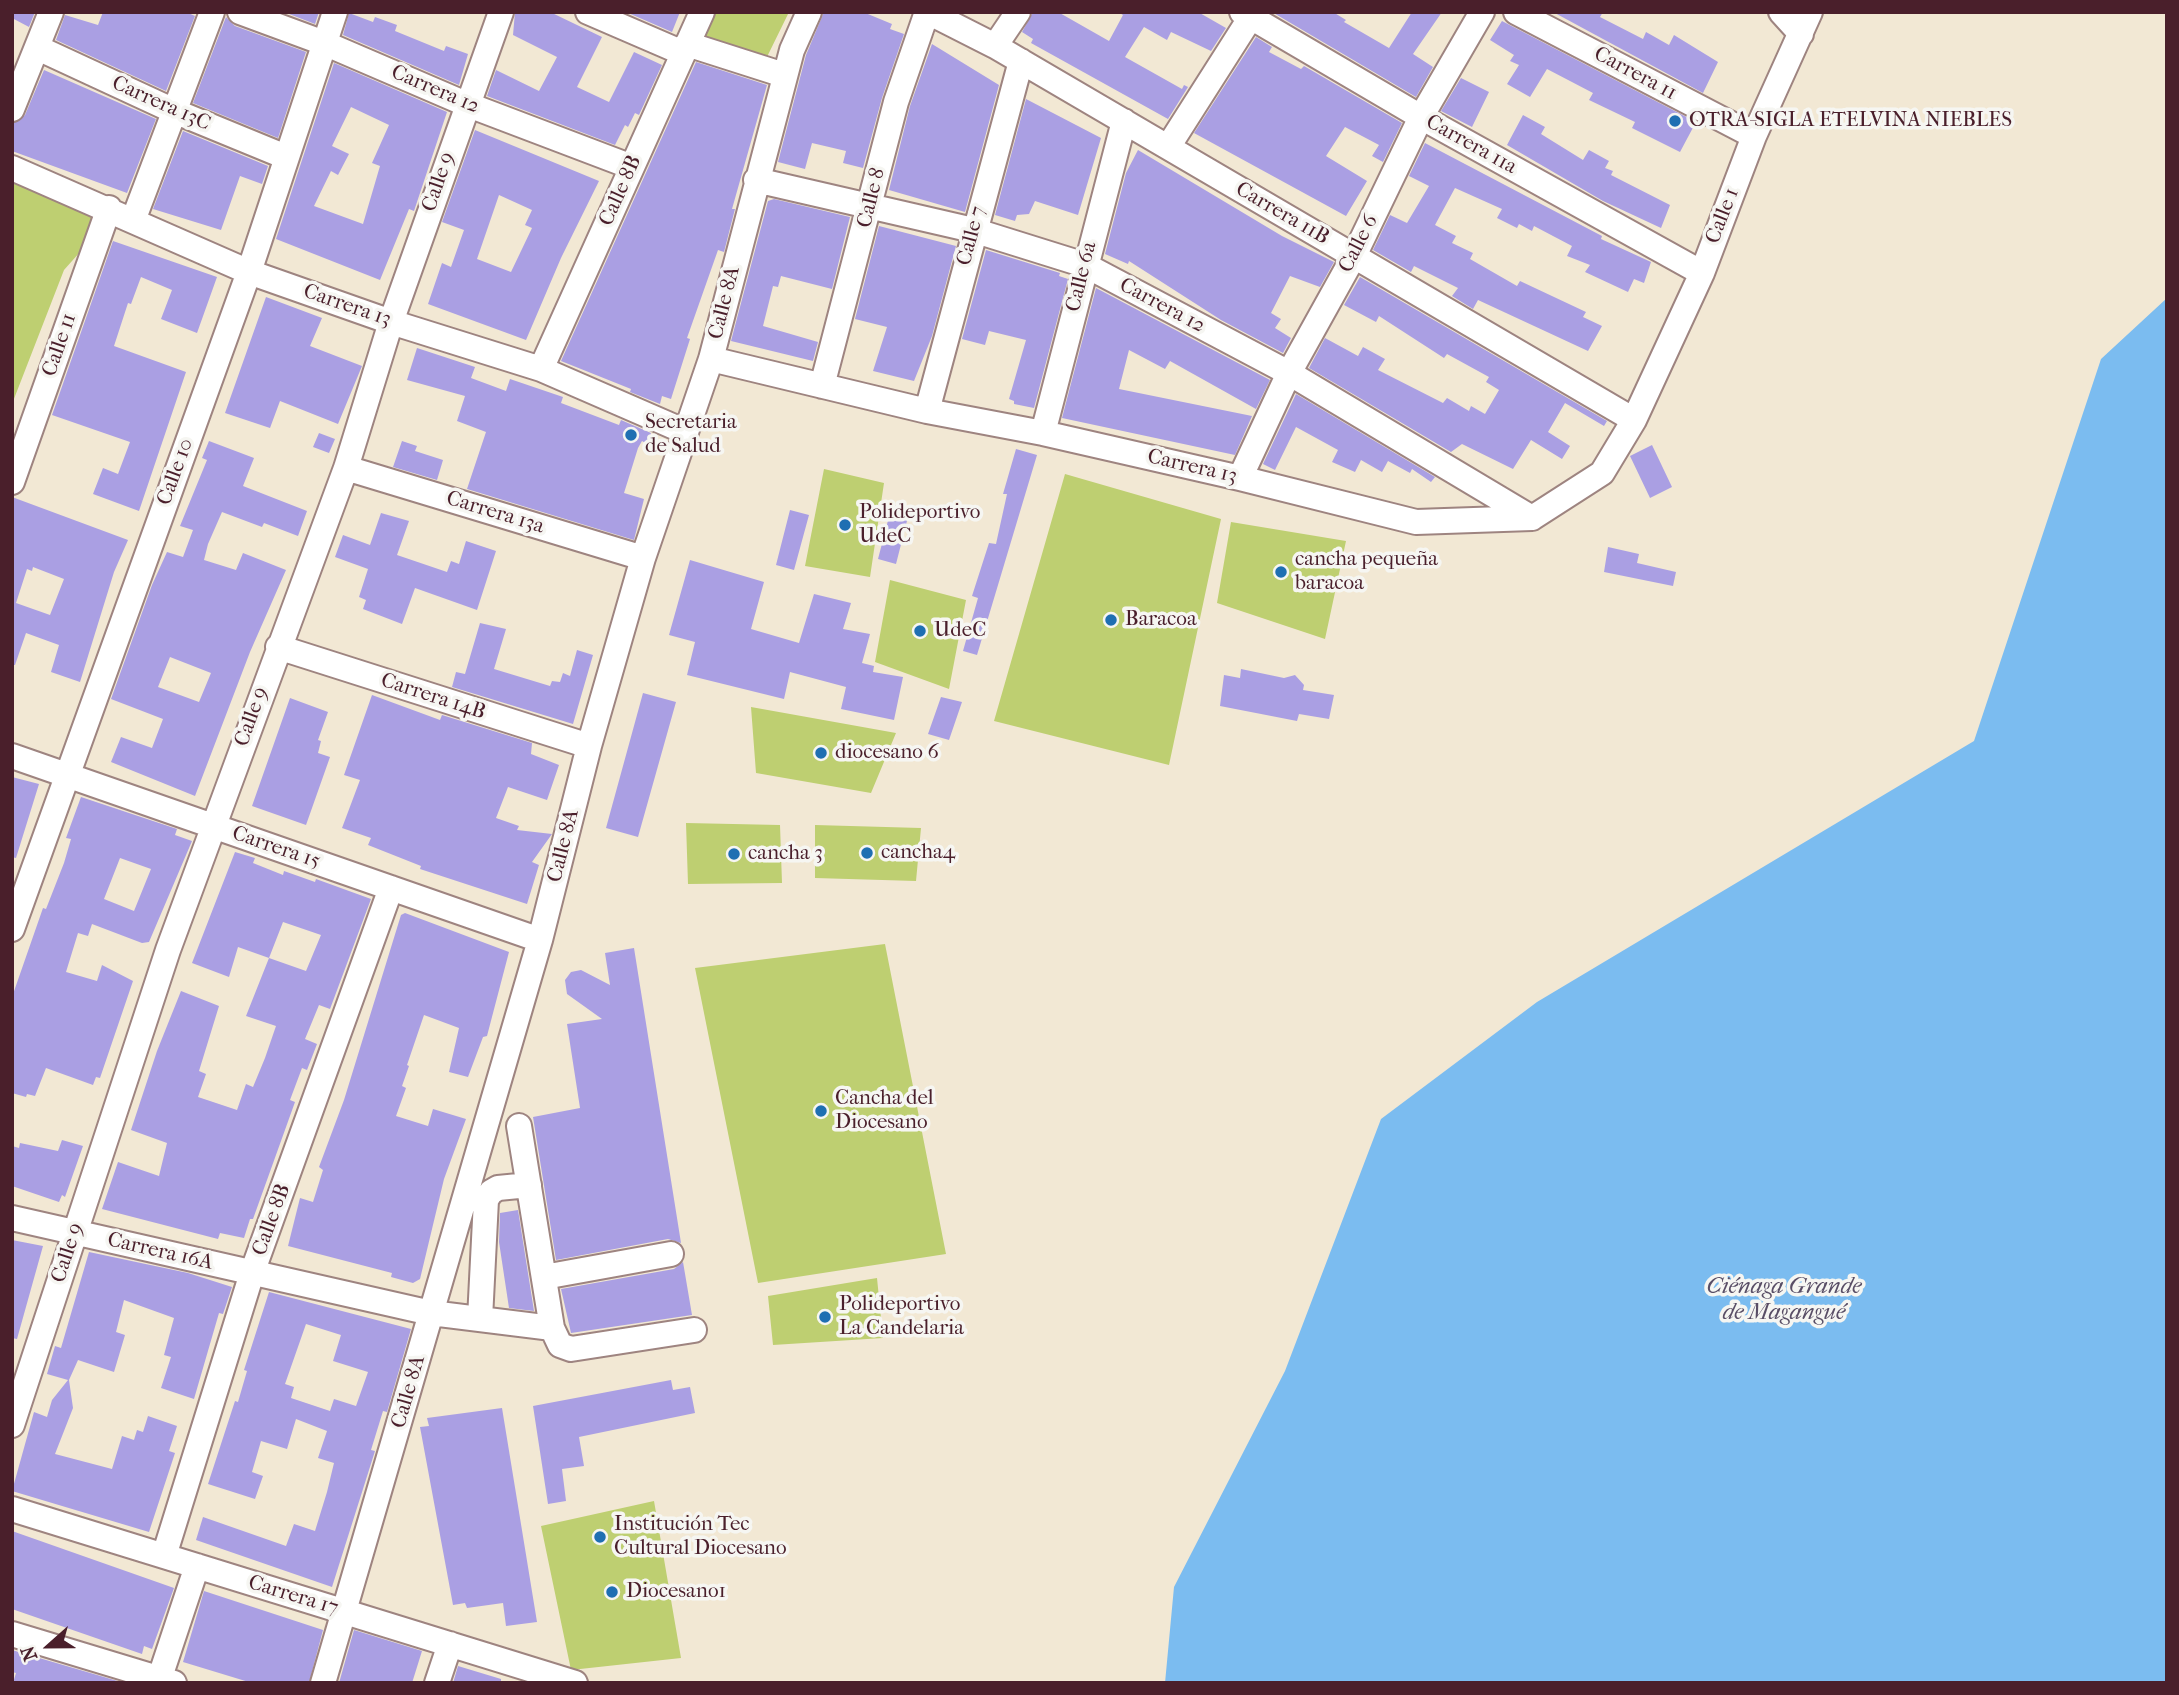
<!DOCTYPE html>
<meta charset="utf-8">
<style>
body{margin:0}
#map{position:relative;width:2179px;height:1695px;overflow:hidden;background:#f2e8d4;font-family:"IM FELL French Canon",serif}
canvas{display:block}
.frame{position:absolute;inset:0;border:14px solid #4a1f2b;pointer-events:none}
.north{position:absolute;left:14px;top:1611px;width:70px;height:70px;-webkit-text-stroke:5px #f6f6f2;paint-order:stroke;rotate:249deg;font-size:19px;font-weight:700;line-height:28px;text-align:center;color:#4a1f2b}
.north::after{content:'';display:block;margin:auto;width:24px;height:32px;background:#4a1f2b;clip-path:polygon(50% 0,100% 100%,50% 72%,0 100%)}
</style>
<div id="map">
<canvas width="2179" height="1695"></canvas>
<div class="frame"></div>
<div class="north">N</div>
</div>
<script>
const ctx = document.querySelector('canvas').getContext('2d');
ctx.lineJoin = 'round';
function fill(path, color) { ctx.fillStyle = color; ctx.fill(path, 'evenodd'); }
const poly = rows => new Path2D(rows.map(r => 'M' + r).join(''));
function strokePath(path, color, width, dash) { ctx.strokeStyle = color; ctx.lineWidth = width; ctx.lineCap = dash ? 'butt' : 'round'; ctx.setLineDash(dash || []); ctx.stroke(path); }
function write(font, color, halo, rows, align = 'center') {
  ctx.font = font + ' "IM FELL French Canon",serif'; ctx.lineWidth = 7; ctx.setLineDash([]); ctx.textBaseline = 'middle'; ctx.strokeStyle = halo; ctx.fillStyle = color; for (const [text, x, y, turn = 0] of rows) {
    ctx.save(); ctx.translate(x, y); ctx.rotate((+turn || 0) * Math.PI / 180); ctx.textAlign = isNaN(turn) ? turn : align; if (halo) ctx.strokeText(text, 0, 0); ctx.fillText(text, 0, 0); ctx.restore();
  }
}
fill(poly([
 [713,12,789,12,765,61,702,39],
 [12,174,101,211,88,243,64,270,12,404],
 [824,469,884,483,870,577,805,566],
 [1065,474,1221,519,1169,765,994,721],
 [1231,522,1346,541,1325,639,1217,603],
 [890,580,966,600,949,689,875,662],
 [751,707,896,733,871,793,756,773],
 [686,823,780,825,782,883,688,884],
 [815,825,921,828,916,881,815,878],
 [885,944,946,1254,758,1283,695,968],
 [877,1278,883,1338,773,1345,768,1296],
 [654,1501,681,1658,571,1670,541,1526]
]), '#becf71');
fill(poly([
 [2167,298,2167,1683,1165,1683,1174,1587,1285,1371,1381,1119,1537,1002,1974,741,2101,359]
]), '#7bbcf0');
fill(poly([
 [12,12,35,12,29,27,12,18],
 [103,12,186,12,195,16,166,91,56,40,65,15,98,25],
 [284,12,319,12,315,24],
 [515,12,550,12,602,37,577,87,609,102,634,52,662,65,639,115,635,113,628,127,625,125,615,145,487,96,496,70,539,91,557,57,513,35],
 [626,12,680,12,672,32],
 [824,12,863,12,892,24,890,29,904,34,882,98,863,168,843,163,846,151,812,143,805,169,778,162,806,55],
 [1033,12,1058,12,1109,41,1123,15,1118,12,1198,12,1226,28,1211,51,1171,32,1167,40,1144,27,1125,57,1182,89,1184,85,1188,87,1168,119,1031,43,1033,39,1022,32],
 [1272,12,1333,12,1346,20,1344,22,1389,48,1412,12,1442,12,1413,54,1433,67,1416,97],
 [1553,12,1603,12,1600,17,1643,39,1646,32,1669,45,1674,35,1718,62,1703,93],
 [349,13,373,22,375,17,397,25,395,31,444,51,446,46,468,54,459,85,343,35],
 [226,17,235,26,306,52,278,138,193,103],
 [1502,21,1696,122,1680,152,1632,128,1635,122,1589,100,1593,93,1547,69,1530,97,1507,84,1519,65,1510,61,1514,55,1490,40],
 [1256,37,1272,47,1269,52,1301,69,1304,66,1402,123,1383,162,1372,156,1379,145,1345,127,1326,156,1367,181,1346,216,1194,133],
 [932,44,999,85,965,212,889,190,910,106],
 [696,62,767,85,732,209,735,209,724,252,718,250,712,267,687,338,690,339,671,399,662,396,660,404,630,392,631,389,561,361],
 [334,63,447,112,414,211,409,209,380,280,276,239],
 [351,107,389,125,372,163,380,166,363,224,314,206,331,171,338,175,349,154,332,146],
 [44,70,156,119,127,193,12,151,12,124,25,115],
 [1461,78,1489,92,1472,127,1441,111],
 [1026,99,1101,138,1078,215,1035,201,1029,214,1017,215,1015,221,995,215],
 [1523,115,1545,127,1541,134,1583,160,1589,150,1609,161,1605,168,1613,171,1611,175,1670,205,1661,228,1603,201,1507,145],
 [475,130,599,181,561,258,526,340,428,304,442,263,451,267,464,230,442,222],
 [499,195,532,210,525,225,532,228,511,272,477,259],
 [183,131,268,166,262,184,240,176,221,230,153,209],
 [1425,143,1602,236,1601,239,1651,262,1644,283,1634,279,1628,292,1585,272,1590,265,1567,256,1572,246,1534,226,1532,231,1519,224,1517,228,1497,218,1502,209,1455,188,1435,225,1456,236,1452,243,1473,253,1470,259,1517,286,1520,281,1586,312,1583,317,1602,326,1588,351,1478,300,1473,309,1452,296,1458,288,1414,266,1411,272,1373,250,1390,215,1407,223,1429,186,1409,176],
 [1138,150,1282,236,1334,262,1320,287,1290,276,1271,313,1281,319,1275,328,1291,338,1283,353,1221,320,1129,261,1128,264,1105,254,1126,173],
 [774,199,850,217,832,289,781,276,778,287,773,286,763,326,818,342,813,361,731,341,768,201],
 [879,226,956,246,932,336,914,381,873,371,887,327,855,319],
 [113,241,217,277,197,333,161,319,172,290,141,277,131,304,128,303,114,346,186,372,139,511,93,494,103,468,118,474,130,442,52,415],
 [986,250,1060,273,1059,276,1068,279,1034,408,1014,404,1014,401,1009,399,1026,340,989,331,985,345,962,339],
 [1360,277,1607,421,1604,426,1565,403,1548,432,1570,446,1562,459,1531,440,1513,469,1462,444,1451,452,1309,368,1325,338,1358,356,1363,347,1385,359,1378,370,1443,403,1447,398,1469,411,1471,406,1485,414,1499,390,1486,382,1489,377,1447,354,1444,358,1379,316,1376,322,1344,305],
 [1096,288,1270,380,1256,409,1170,361,1165,369,1129,350,1119,389,1252,416,1235,455,1062,418],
 [266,297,322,318,310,346,362,366,338,424,280,401,270,428,225,413],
 [417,348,475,367,471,378,506,391,510,379,563,397,561,403,619,425,621,420,651,433,647,444,642,441,638,448,624,493,644,499,634,540,467,489,486,432,457,421,465,396,407,380],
 [1296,394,1435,477,1431,482,1412,469,1410,473,1388,461,1382,472,1361,460,1355,472,1332,462,1338,450,1296,427,1275,470,1263,464],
 [319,433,335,439,329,453,313,447],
 [209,441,254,458,243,486,307,511,298,536,264,523,262,527,222,512,208,544,204,560,236,570,243,553,286,570,250,652,195,796,111,762,121,737,152,748,163,719,111,699,152,585,167,552,183,557,193,530,180,526,207,460,202,458],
 [170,657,211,673,199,702,158,687],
 [402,441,417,446,415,451,443,460,437,480,393,467],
 [1652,445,1672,487,1650,498,1630,456],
 [1016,449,1037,455,977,655,963,651,978,598,972,596,989,543,996,544,1007,494,1003,494],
 [12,497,128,540,114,572,80,682,51,672,59,645,26,633,15,665,12,665],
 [33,567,64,579,50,615,16,603,27,569,32,571],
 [892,505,910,509,896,564,878,559],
 [790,510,809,515,794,570,776,565],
 [381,513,409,521,397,555,447,572,451,561,459,564,466,541,496,551,477,610,415,588,402,624,363,609,366,600,359,597,368,569,335,557,343,535,370,545],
 [1608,547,1639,554,1637,563,1676,572,1673,586,1604,572],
 [690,560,764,582,751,629,799,643,814,594,851,603,843,629,870,634,862,663,874,666,873,672,903,677,894,720,841,709,846,687,790,672,784,699,687,675,695,642,669,635],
 [480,623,506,629,494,669,550,686,552,681,560,682,563,673,570,676,577,650,593,655,573,724,452,687,456,672,465,674],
 [1241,669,1284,678,1295,675,1304,685,1303,690,1334,695,1329,719,1299,714,1297,721,1220,706,1224,675,1240,678],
 [643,693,676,702,638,837,606,828],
 [372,695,440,720,442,715,532,743,531,754,559,765,547,800,508,787,496,818,519,826,517,830,552,834,532,862,539,865,527,904,420,869,421,866,368,845,371,838,342,828,360,780,344,775],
 [941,697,962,702,949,740,928,734],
 [290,698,328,712,318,740,321,741,318,753,330,757,306,825,252,806],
 [12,777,39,784,16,858,12,857],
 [81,797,177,829,175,835,192,841,149,942,142,943,92,924,88,936,78,933,66,972,97,981,102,965,133,981,100,1078,96,1077,93,1085,46,1068,35,1096,27,1094,26,1097,12,1093,12,997,43,908,46,909,64,863,71,839,66,838],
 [120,858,151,869,134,911,104,899],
 [235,852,255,858,253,863,283,875,284,871,315,882,316,879,371,899,330,1009,319,1005,305,1039,317,1044,307,1070,302,1068,290,1100,295,1102,253,1219,250,1219,244,1238,220,1233,218,1239,102,1209,118,1162,159,1176,167,1143,131,1130,157,1051,181,991,219,1006,199,1071,206,1074,198,1097,237,1110,246,1084,253,1087,265,1058,276,1026,246,1016,269,958,238,947,229,977,192,963],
 [283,922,321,935,306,971,269,958],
 [405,913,509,952,487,1036,483,1037,468,1077,449,1072,459,1028,424,1015,407,1065,409,1066,402,1086,406,1088,396,1116,428,1126,433,1109,466,1119,444,1179,420,1279,413,1283,391,1277,392,1273,288,1246,300,1198,313,1202,323,1170,319,1167,344,1100,401,915],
 [634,948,681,1243,668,1239,556,1260,533,1117,580,1108,567,1024,602,1019,567,994,565,980,571,972,581,970,610,985,605,953],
 [62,1140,83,1146,65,1197,62,1195,59,1202,12,1186,12,1146,19,1148,20,1143,58,1151],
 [518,1210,534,1311,509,1308,499,1242,500,1213],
 [12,1240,43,1246,17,1339,12,1338],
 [89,1252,188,1273,232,1287,223,1314,219,1313,194,1399,161,1388,171,1357,164,1355,174,1318,124,1300,116,1332,125,1335,114,1372,78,1360,69,1380,73,1408,55,1454,112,1469,122,1436,134,1440,137,1430,143,1432,148,1416,177,1426,169,1451,175,1453,149,1532,12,1491,34,1412,47,1417,52,1400,68,1380,47,1374,55,1346,61,1348],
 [683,1262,692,1315,571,1333,561,1289,674,1269],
 [269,1292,411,1329,387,1412,383,1411,371,1450,375,1451,332,1587,196,1540,203,1517,286,1546,294,1524,315,1531,327,1492,334,1463,318,1458,327,1431,296,1419,287,1449,261,1441,252,1472,263,1476,255,1499,208,1484,235,1401,238,1402,247,1371,244,1370],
 [306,1324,341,1335,333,1361,368,1372,356,1406,334,1399,330,1411,291,1398,294,1387,285,1384],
 [671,1380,673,1390,690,1387,695,1413,579,1437,584,1466,562,1469,566,1501,548,1504,533,1406],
 [502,1408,537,1622,506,1626,503,1603,467,1608,465,1603,453,1605,420,1427,429,1426,427,1418],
 [12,1531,174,1588,152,1649,144,1646,142,1654,12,1609],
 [204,1591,323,1630,309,1683,252,1683,183,1662],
 [354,1630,422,1651,412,1683,339,1683],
 [12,1650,121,1682,121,1683,13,1683,16,1673,12,1672],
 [458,1666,501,1679,501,1683,453,1683]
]), '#aa9fe3');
const minor = poly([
 [240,12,324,43,466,104,632,167],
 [588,12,683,53],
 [928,12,995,46,1634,420],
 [1242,12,1421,117,1702,273],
 [1516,12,1754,136],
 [1781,12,1801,34],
 [687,44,784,75],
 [995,46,1018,12],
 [38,48,174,111,286,157],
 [12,109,51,12],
 [1168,147,1254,12],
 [12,168,249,272,391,322,541,369,686,432],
 [756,180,973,230,1085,265,1289,373,1532,518],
 [134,218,212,12],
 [711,359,927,411,1043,433,1240,478,1416,522,1532,518,1602,473,1634,420,1702,273,1754,136,1810,12],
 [541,369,702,12],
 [822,386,896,102,927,12],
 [927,411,1021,61],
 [1043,433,1124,121],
 [346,468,643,558],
 [1240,478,1289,373,1354,256,1421,117,1482,12],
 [12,482,109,208],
 [278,647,589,746],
 [12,756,540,940],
 [12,929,249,272,335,12],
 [519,1126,552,1328,560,1345,571,1349,694,1330],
 [12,1218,431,1313,552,1328],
 [544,1277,671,1254],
 [480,1319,486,1200,491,1192,498,1188,529,1185],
 [12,1425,168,950,346,468,391,322,501,12],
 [12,1509,575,1683],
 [164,1556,252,1273,391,888],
 [12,1634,174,1683],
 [158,1683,197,1566],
 [323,1683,540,940,589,746,643,558,711,359,792,50,809,12],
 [437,1683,450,1644]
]);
strokePath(minor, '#9e8480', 28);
strokePath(minor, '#fff', 24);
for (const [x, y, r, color] of [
 [1675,121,7,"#1f6fb2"],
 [631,435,7,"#1f6fb2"],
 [845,525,7,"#1f6fb2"],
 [1281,572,7,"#1f6fb2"],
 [1111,620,7,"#1f6fb2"],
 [920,631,7,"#1f6fb2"],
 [821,753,7,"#1f6fb2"],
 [867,853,7,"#1f6fb2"],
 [734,854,7,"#1f6fb2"],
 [821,1111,7,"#1f6fb2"],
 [825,1317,7,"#1f6fb2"],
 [600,1537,7,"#1f6fb2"],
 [612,1592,7,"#1f6fb2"]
]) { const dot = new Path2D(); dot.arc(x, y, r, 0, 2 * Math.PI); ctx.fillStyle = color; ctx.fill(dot); strokePath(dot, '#f6f6f2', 2.5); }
write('21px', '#4a1f2b', '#f6f6f2', [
 ["Carrera 11",1635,74,28],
 ["Carrera 12",435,90,23],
 ["Carrera 13C",161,104,24],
 ["Carrera 11a",1471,145,29],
 ["Calle 9",439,182,-71],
 ["Calle 8B",621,191,-66],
 ["Calle 8",872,198,-76],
 ["Carrera 11B",1282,214,30],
 ["Calle 1",1723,216,-69],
 ["Calle 7",972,236,-75],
 ["Calle 6",1359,244,-63],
 ["Calle 6a",1082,277,-76],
 ["Calle 8A",725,303,-76],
 ["Carrera 13",347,306,19],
 ["Carrera 12",1162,306,28],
 ["Calle 11",60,345,-71],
 ["Carrera 13",1192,467,13],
 ["Calle 10",176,472,-70],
 ["Carrera 13a",495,513,17],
 ["Carrera 14B",433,697,18],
 ["Calle 9",252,717,-70],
 ["Calle 8A",564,846,-76],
 ["Carrera 15",276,848,19],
 ["Calle 8B",272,1220,-70],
 ["Carrera 16A",160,1252,13],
 ["Calle 9",68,1253,-72],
 ["Calle 8A",409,1392,-74],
 ["Carrera 17",293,1596,17]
]);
write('21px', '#4a1f2b', '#f6f6f2', [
 ["OTRA-SIGLA ETELVINA NIEBLES",1689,121],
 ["Secretaria",645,423],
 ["de Salud",645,447],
 ["Polideportivo",859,513],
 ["UdeC",859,537],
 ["cancha pequeña",1295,560],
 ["baracoa",1295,584],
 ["Baracoa",1125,620],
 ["UdeC",934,631],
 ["diocesano 6",835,753],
 ["cancha4",881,853],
 ["cancha 3",748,854],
 ["Cancha del",835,1099],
 ["Diocesano",835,1123],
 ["Polideportivo",839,1305],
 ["La Candelaria",839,1329],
 ["Institución Tec",614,1525],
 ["Cultural Diocesano",614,1549],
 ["Diocesano1",626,1592]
], 'left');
write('italic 23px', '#594e66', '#f6f6f2', [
 ["Ciénaga Grande",1784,1287],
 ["de Magangué",1784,1313]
]);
</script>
